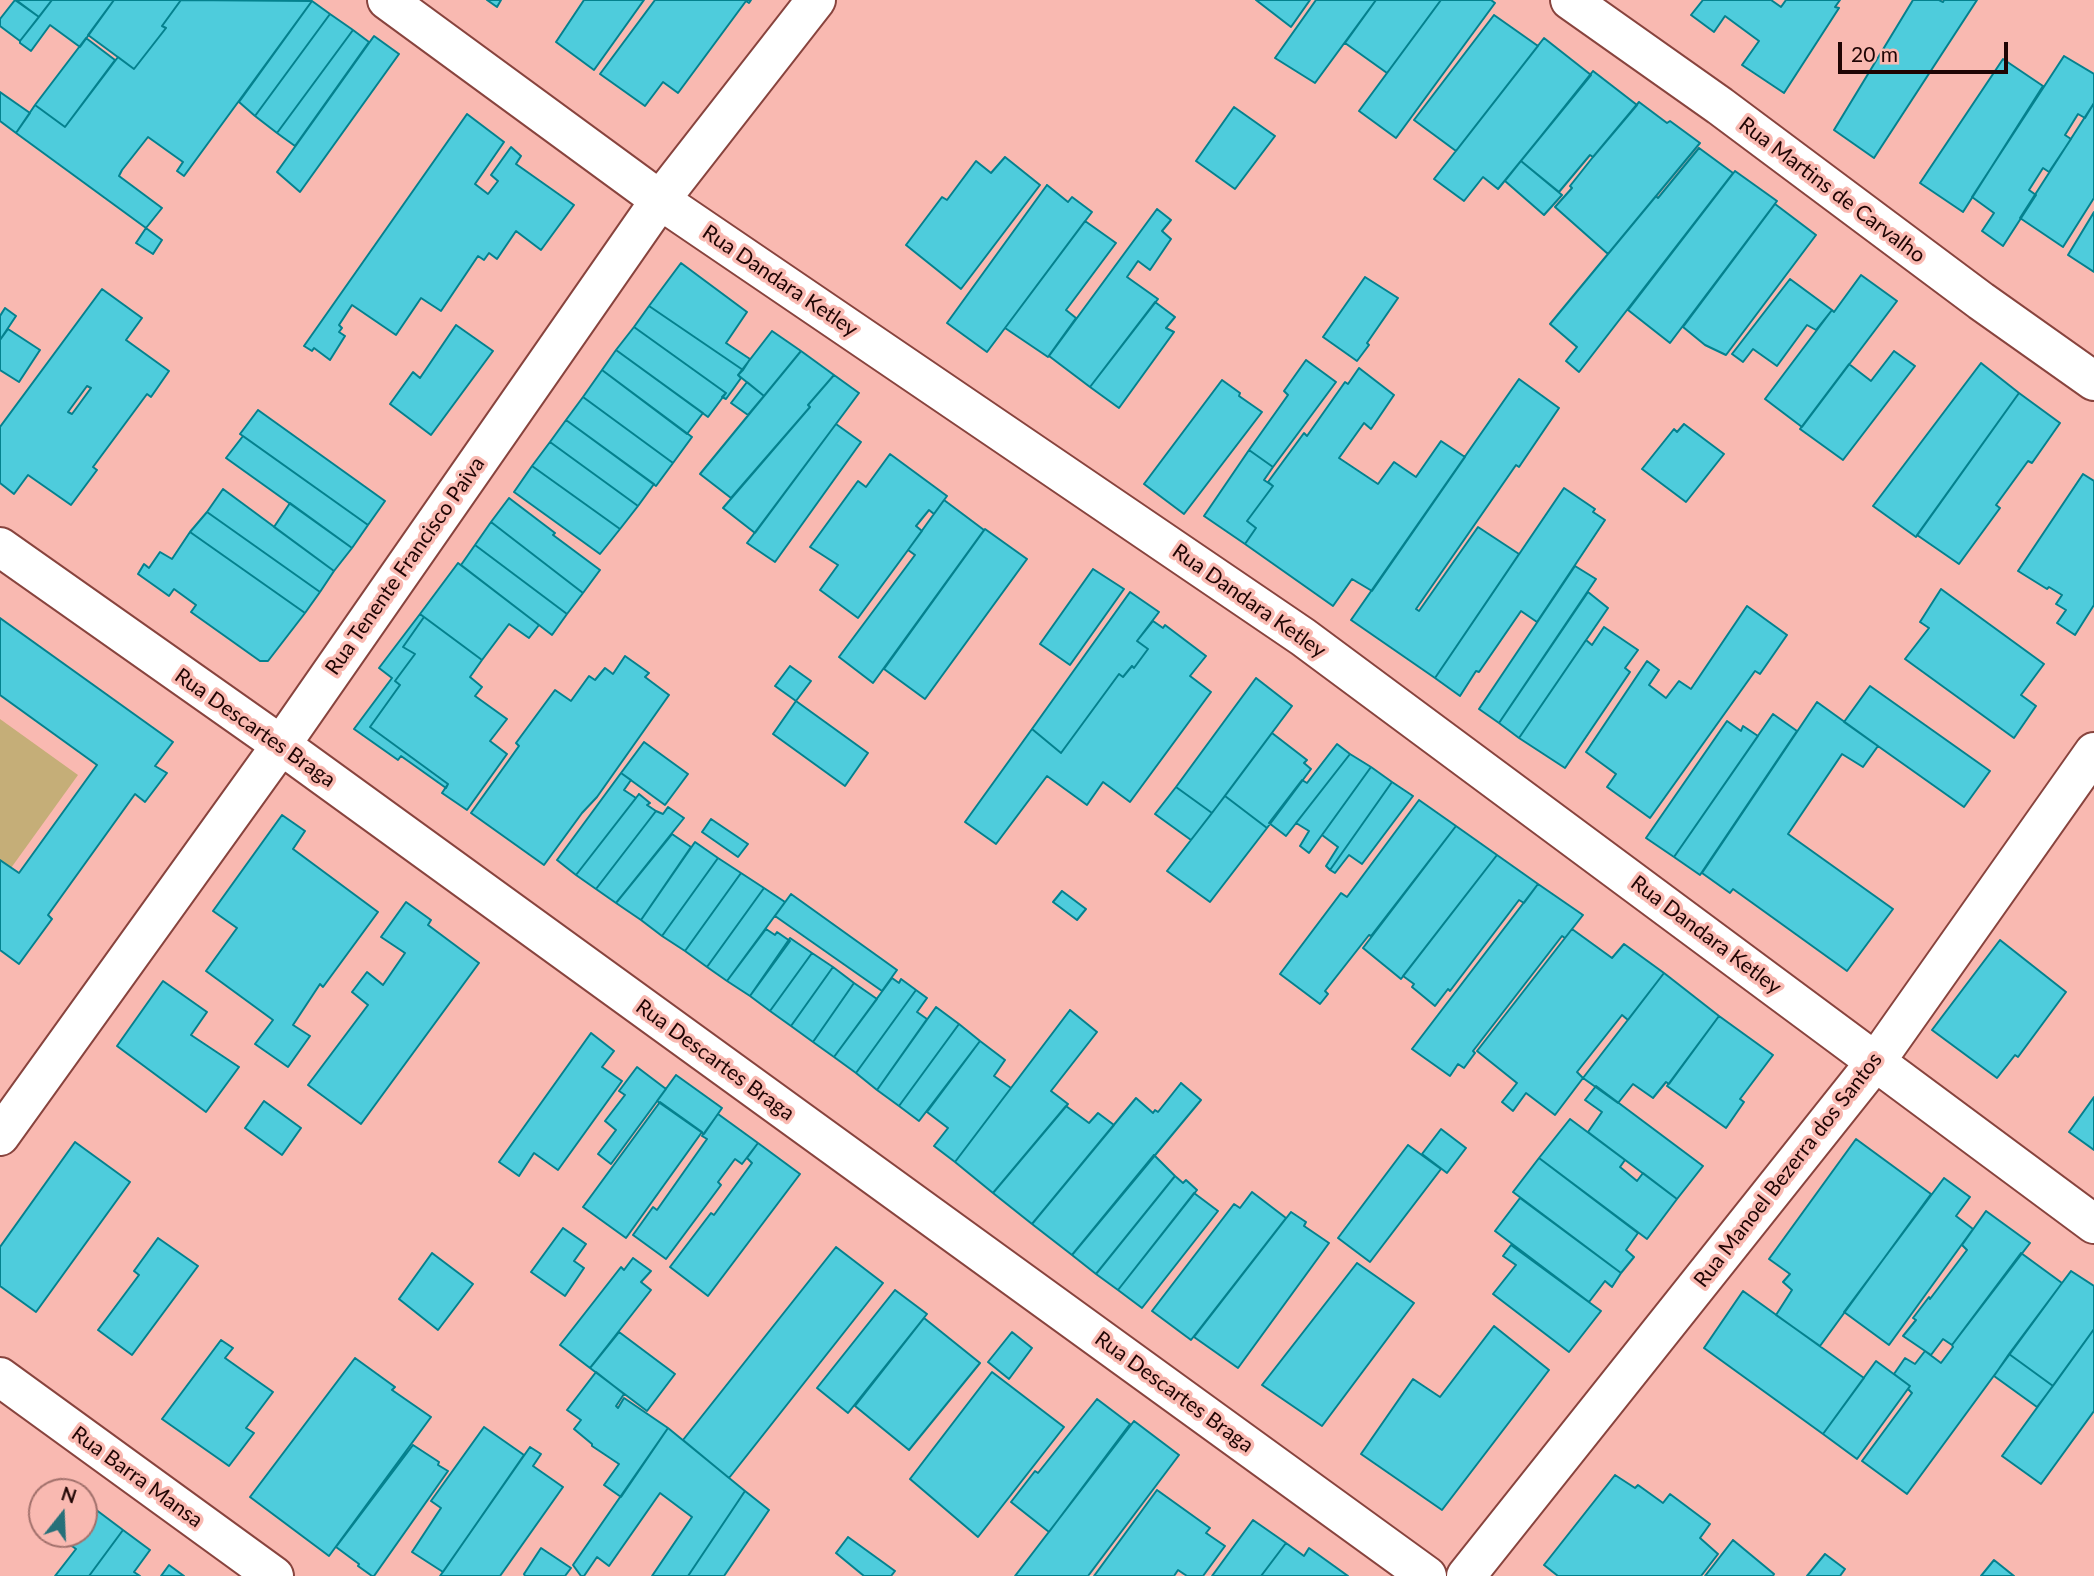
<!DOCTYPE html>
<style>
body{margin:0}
#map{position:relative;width:2094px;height:1576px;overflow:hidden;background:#f9b9b1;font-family:Lato,sans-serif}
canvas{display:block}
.north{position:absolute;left:28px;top:1478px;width:70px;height:70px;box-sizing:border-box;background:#f9b9b1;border:2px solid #a2716c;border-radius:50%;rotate:18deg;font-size:19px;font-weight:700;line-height:28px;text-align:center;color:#1f0504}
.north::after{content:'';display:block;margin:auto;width:24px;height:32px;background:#267079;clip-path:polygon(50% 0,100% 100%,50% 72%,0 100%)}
.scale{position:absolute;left:1838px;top:42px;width:170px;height:32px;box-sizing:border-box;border:4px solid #1f0504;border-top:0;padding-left:9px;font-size:21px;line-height:24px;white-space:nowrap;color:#1f0504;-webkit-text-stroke:5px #f9b9b1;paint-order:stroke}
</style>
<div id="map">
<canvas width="2094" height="1576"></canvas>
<div class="north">N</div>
<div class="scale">20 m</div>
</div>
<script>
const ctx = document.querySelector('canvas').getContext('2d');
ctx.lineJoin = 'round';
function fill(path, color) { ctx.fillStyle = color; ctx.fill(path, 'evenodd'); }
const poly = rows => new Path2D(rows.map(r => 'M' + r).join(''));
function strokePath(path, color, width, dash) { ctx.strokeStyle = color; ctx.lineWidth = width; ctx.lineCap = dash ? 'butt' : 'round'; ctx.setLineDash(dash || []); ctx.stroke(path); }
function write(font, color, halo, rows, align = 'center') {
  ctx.font = font + ' Lato,sans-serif'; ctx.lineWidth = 7; ctx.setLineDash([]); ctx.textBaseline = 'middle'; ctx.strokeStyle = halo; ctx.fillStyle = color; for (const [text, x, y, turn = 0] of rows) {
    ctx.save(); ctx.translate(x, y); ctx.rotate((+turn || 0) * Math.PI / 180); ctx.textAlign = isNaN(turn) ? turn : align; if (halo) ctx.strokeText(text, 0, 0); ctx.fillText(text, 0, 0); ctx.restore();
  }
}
fill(poly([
 [0,719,78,775,11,868,0,860]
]), '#c5ae78');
const building = poly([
 [15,0,39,17,20,41,0,26,0,19,15,0],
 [16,0,52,0,39,17,16,0],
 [52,0,114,0,80,47,50,25,31,51,20,43,20,41,52,0],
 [114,0,181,0,162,26,166,28,134,69,88,35,114,0],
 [181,0,312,1,184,176,177,171,183,162,148,137,122,170,119,176,162,208,146,228,16,133,35,105,65,127,118,57,134,69,166,28,162,26,181,0],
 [487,0,501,0,497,7,487,0],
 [584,0,644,0,594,70,556,42,584,0],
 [655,0,751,0,749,3,746,1,678,93,663,82,645,106,600,74,655,0],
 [1256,0,1310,0,1291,27,1256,0],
 [1316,0,1376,0,1315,83,1275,58,1316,0],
 [1376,0,1441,0,1387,73,1345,43,1376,0],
 [1441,0,1491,0,1495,3,1396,138,1359,111,1441,0],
 [1703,0,1771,0,1781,7,1786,0,1840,0,1835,7,1839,8,1784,93,1742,65,1759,41,1725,16,1714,32,1691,15,1703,0],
 [1913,0,1939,0,1943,2,1944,0,1977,0,1874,158,1834,130,1913,0],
 [312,1,330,14,255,116,239,102,312,1],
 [330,14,353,30,277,133,255,116,330,14],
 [1494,15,1538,46,1456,151,1414,120,1494,15],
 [353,30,369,42,295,146,277,133,353,30],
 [374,36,399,54,300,192,277,172,374,36],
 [86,38,115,60,65,127,35,105,86,38],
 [1544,38,1591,75,1498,189,1483,177,1464,201,1434,179,1544,38],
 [2064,56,2094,74,2094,103,2085,118,2078,114,2065,135,2071,139,2049,172,2043,168,2029,190,2036,195,2003,246,1982,231,1994,213,1972,197,2064,56],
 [2003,59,2043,86,1963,212,1920,183,2003,59],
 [1593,71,1637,105,1593,157,1590,155,1559,192,1521,161,1593,71],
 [0,92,30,113,16,133,0,121,0,92],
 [1639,102,1667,123,1670,121,1700,143,1608,254,1555,207,1572,188,1570,186,1593,157,1639,102],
 [2094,103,2094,198,2063,247,2020,218,2094,103],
 [1234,107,1275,136,1235,189,1196,161,1234,107],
 [467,114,504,142,475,184,488,194,498,181,491,175,511,147,521,156,516,164,574,205,541,250,516,231,497,259,489,253,484,260,478,256,441,311,421,298,396,335,352,305,339,325,342,328,339,332,345,336,330,360,314,348,312,351,304,346,467,114],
 [1699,148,1733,173,1579,372,1566,361,1577,347,1550,324,1656,196,1658,198,1699,148],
 [1005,157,1040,185,961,289,906,245,942,197,947,200,976,161,991,173,1005,157],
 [1521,161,1562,195,1544,215,1505,181,1521,161],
 [1735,171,1777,201,1670,343,1628,310,1735,171],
 [1047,185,1068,202,1072,197,1092,212,987,352,947,323,1047,185],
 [1775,204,1816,235,1726,355,1705,345,1683,327,1775,204],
 [1157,209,1171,220,1162,231,1171,239,1150,270,1138,261,1127,277,1158,299,1090,387,1049,356,1157,209],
 [2094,212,2094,272,2068,255,2094,212],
 [1085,221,1116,243,1066,310,1076,318,1048,357,1005,328,1085,221],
 [146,228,162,240,153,254,136,243,146,228],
 [681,263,747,312,726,343,750,359,743,370,649,306,681,263],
 [1861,275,1897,301,1802,427,1765,399,1832,310,1834,312,1861,275],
 [1365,277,1398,298,1367,343,1369,345,1357,361,1323,337,1365,277],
 [1790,279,1832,310,1816,330,1807,325,1777,366,1753,349,1743,362,1732,354,1790,279],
 [102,289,142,318,126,340,169,371,151,397,147,394,93,467,97,470,71,505,28,475,14,494,0,483,0,427,102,289],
 [87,386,91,388,72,414,68,412,87,386],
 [1155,302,1175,317,1166,328,1174,332,1119,408,1090,387,1155,302],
 [649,306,743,370,738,375,741,378,726,399,722,397,726,393,634,327,649,306],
 [5,308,16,316,0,340,0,316,5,308],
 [456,325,493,351,431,435,390,404,413,372,420,378,456,325],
 [634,327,726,393,708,417,616,350,634,327],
 [8,329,40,350,19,382,0,370,0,340,8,329],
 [772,331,801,351,764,396,738,375,772,331],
 [616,350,703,413,687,434,602,370,616,350],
 [801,351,834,375,808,405,810,407,731,498,700,474,801,351],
 [1894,351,1915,366,1843,460,1800,429,1849,364,1871,381,1894,351],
 [1306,360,1336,382,1273,467,1249,450,1288,395,1284,391,1306,360],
 [1981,363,2019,393,1916,537,1873,506,1981,363],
 [1359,368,1394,395,1371,429,1364,423,1339,458,1378,484,1394,462,1416,477,1441,441,1465,457,1372,591,1352,579,1333,606,1245,544,1256,528,1247,521,1273,486,1268,482,1304,433,1307,436,1345,382,1348,384,1359,368],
 [602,370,692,437,673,463,583,397,602,370],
 [834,375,859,393,755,533,723,508,810,407,808,405,834,375],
 [1519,379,1559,408,1519,467,1516,465,1416,609,1419,611,1478,527,1519,554,1435,678,1351,620,1519,379],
 [1222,380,1240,393,1239,396,1262,412,1184,514,1144,484,1222,380],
 [747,382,764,396,748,415,731,403,747,382],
 [2019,393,2060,423,2032,463,2028,461,1996,505,2000,508,1959,564,1917,535,2019,393],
 [583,397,673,463,656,486,566,420,583,397],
 [258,410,385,501,368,525,240,434,258,410],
 [566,420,654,484,638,506,550,442,566,420],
 [836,424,861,442,775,562,747,543,836,424],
 [1684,424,1724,454,1686,502,1642,469,1674,429,1677,432,1684,424],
 [243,436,368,525,352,548,226,458,243,436],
 [550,442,638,506,620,529,532,466,550,442],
 [1249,450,1273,467,1264,480,1273,486,1247,521,1256,528,1245,544,1204,516,1249,450],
 [890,454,947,496,934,514,929,510,916,526,922,531,858,618,820,590,838,565,810,547,858,481,866,487,890,454],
 [532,466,620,529,600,554,514,492,532,466],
 [2083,474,2094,481,2094,605,2075,635,2057,623,2066,610,2056,604,2062,595,2049,587,2047,589,2018,571,2083,474],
 [1564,488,1595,509,1593,512,1605,520,1537,622,1521,611,1479,672,1476,671,1460,696,1435,678,1564,488],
 [223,489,334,571,320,592,207,512,223,489],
 [509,498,555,533,553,535,600,570,583,593,491,522,509,498],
 [944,500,984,530,873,683,839,657,915,555,908,550,944,500],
 [290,503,352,548,334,571,274,527,290,503],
 [207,512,320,592,305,613,190,532,207,512],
 [491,522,583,593,567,614,475,545,491,522],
 [985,529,1027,559,925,699,884,669,985,529],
 [190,532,305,613,268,661,260,661,191,612,196,605,174,589,169,596,138,574,144,564,149,568,160,552,172,559,190,532],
 [475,545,567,614,552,635,461,565,475,545],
 [458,563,539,625,529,638,509,624,482,660,420,614,458,563],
 [1575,566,1596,579,1499,723,1479,709,1575,566],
 [1093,569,1124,589,1070,665,1040,644,1093,569],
 [1941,589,2044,664,2021,695,2036,706,2014,738,1905,659,1929,628,1920,622,1941,589],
 [1130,592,1159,612,1137,641,1148,649,1134,668,1132,666,1123,677,1119,674,1061,753,1032,729,1130,592],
 [1588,592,1608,608,1519,738,1499,723,1588,592],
 [1747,606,1787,635,1760,674,1755,671,1650,818,1607,787,1616,774,1586,752,1647,661,1659,670,1649,685,1666,698,1679,681,1691,689,1747,606],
 [420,614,424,617,403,647,415,654,395,681,400,685,370,727,448,784,446,788,401,756,398,760,354,729,392,678,379,668,420,614],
 [424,617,482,660,470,677,482,687,475,696,507,719,490,741,507,754,467,810,442,793,448,784,370,727,400,685,395,681,415,654,403,647,424,617],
 [0,618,173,742,155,766,167,773,145,802,135,794,48,915,52,919,19,964,0,950,0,860,19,873,97,765,0,695,0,618],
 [1153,621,1163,628,1165,625,1206,656,1190,676,1211,692,1130,802,1103,782,1087,805,1047,776,996,844,965,822,1032,729,1061,753,1119,674,1123,677,1132,666,1134,668,1148,649,1137,641,1153,621],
 [1604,627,1638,650,1625,668,1630,672,1565,768,1519,738,1586,640,1592,645,1604,627],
 [625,656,649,673,645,677,669,695,597,797,582,813,544,865,471,813,519,746,516,743,555,690,571,701,589,676,595,680,605,668,613,674,625,656],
 [790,666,811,681,796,701,775,686,790,666],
 [1256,678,1292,706,1212,813,1176,787,1256,678],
 [1870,686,1990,771,1964,807,1844,722,1870,686],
 [796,701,868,753,845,786,773,734,796,701],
 [1817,702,1878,746,1863,767,1842,754,1788,834,1893,909,1847,971,1733,889,1730,893,1702,873,1817,702],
 [1773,714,1797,731,1700,875,1674,857,1773,714],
 [1727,721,1741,731,1743,726,1758,736,1674,857,1646,838,1727,721],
 [1272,733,1307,760,1304,763,1311,769,1267,828,1225,796,1272,733],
 [644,742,688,774,665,805,621,773,644,742],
 [1337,744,1350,754,1286,836,1269,823,1302,780,1307,783,1337,744],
 [1350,754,1371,767,1309,853,1300,846,1309,831,1296,823,1350,754],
 [1371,767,1392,782,1330,870,1326,866,1338,847,1322,835,1371,767],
 [621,773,631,780,624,790,636,798,576,875,557,860,621,773],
 [1392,782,1413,796,1362,864,1349,855,1335,873,1330,870,1392,782],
 [1176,787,1212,813,1191,840,1155,814,1176,787],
 [639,794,650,803,647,805,656,811,596,889,576,875,639,794],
 [1225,796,1267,828,1210,902,1167,871,1225,796],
 [1419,800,1456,826,1371,936,1369,935,1325,991,1328,994,1320,1004,1280,974,1341,893,1347,897,1419,800],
 [668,807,684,818,616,903,596,889,656,811,663,814,668,807],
 [282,815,305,831,293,849,378,912,323,987,320,984,293,1025,310,1036,288,1067,255,1044,273,1020,206,971,237,928,213,911,282,815],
 [711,819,748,844,738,857,702,832,711,819],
 [1456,826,1497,855,1401,979,1363,948,1456,826],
 [672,834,691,847,641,920,616,903,672,834],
 [695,842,718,858,662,936,641,920,695,842],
 [1497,855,1538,884,1524,903,1519,900,1450,991,1448,989,1435,1006,1412,987,1414,984,1403,976,1497,855],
 [718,858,741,873,685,951,662,936,718,858],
 [741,873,764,888,707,967,685,951,741,873],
 [1538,884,1583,915,1565,938,1562,936,1473,1051,1475,1053,1464,1068,1458,1064,1450,1076,1412,1049,1538,884],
 [764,888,785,902,727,981,707,967,764,888],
 [1062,891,1086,909,1077,920,1053,902,1062,891],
 [791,894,897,970,882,991,775,916,791,894],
 [406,902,431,920,428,925,479,963,361,1124,308,1085,368,1005,352,992,367,972,383,985,405,953,381,937,406,902],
 [766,929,775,935,777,932,790,941,750,996,727,981,766,929],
 [1572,929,1612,958,1624,944,1664,973,1628,1020,1622,1015,1577,1072,1583,1078,1555,1115,1526,1093,1513,1111,1502,1102,1517,1083,1477,1051,1572,929],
 [790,938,812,953,770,1011,750,996,790,938],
 [2000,940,2066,992,2018,1057,2015,1055,1997,1078,1932,1030,2000,940],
 [812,953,833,967,791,1026,770,1011,812,953],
 [833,967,854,983,813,1042,791,1026,833,967],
 [1664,973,1719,1016,1669,1084,1666,1082,1653,1098,1633,1084,1618,1103,1583,1078,1664,973],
 [892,978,899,983,901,979,916,990,856,1073,834,1057,892,978],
 [163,981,207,1012,191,1035,239,1067,206,1112,117,1046,163,981],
 [854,983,877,999,834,1057,813,1042,854,983],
 [916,990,927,998,917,1012,927,1019,877,1090,856,1073,916,990],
 [936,1007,959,1024,899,1106,877,1090,936,1007],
 [1070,1010,1097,1032,1051,1091,1068,1104,993,1193,955,1162,1070,1010],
 [1719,1016,1773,1055,1740,1099,1744,1102,1726,1128,1667,1086,1719,1016],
 [959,1024,980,1041,919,1121,899,1106,959,1024],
 [591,1033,614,1051,602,1067,622,1081,558,1170,534,1153,519,1176,499,1162,591,1033],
 [980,1041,1005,1060,994,1076,1011,1088,955,1162,934,1146,948,1128,927,1112,980,1041],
 [637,1067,666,1089,611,1164,598,1154,616,1130,605,1121,625,1095,619,1091,637,1067],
 [676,1075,722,1108,704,1134,657,1101,676,1075],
 [1181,1083,1201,1100,1072,1255,1032,1224,1136,1098,1153,1113,1155,1110,1158,1112,1181,1083],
 [1596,1086,1703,1166,1677,1199,1588,1132,1602,1112,1585,1100,1596,1086],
 [2094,1097,2094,1150,2069,1132,2094,1097],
 [264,1101,301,1128,282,1155,245,1128,264,1101],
 [660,1102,702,1132,626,1238,583,1207,660,1102],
 [1066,1106,1089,1123,1098,1113,1114,1125,1032,1224,993,1193,1066,1106],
 [718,1114,758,1143,742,1164,735,1159,718,1182,721,1185,666,1259,633,1235,653,1207,657,1210,707,1139,702,1136,718,1114],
 [1570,1119,1625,1160,1620,1167,1637,1181,1643,1173,1677,1199,1647,1239,1539,1158,1570,1119],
 [1441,1129,1466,1148,1447,1173,1422,1154,1441,1129],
 [1856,1139,1931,1194,1820,1346,1776,1315,1792,1290,1783,1282,1790,1274,1769,1259,1856,1139],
 [75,1142,130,1182,36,1312,0,1286,0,1247,75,1142],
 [758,1143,800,1174,708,1296,670,1267,711,1213,714,1215,752,1163,747,1158,758,1143],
 [1408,1145,1441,1169,1370,1262,1338,1238,1408,1145],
 [1154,1155,1175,1176,1096,1274,1072,1255,1154,1155],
 [1539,1158,1638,1233,1626,1250,1634,1257,1621,1273,1513,1192,1539,1158],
 [1175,1176,1183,1183,1186,1180,1197,1190,1118,1290,1096,1274,1175,1176],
 [1944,1178,1970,1197,1956,1216,1973,1229,1889,1345,1844,1312,1944,1178],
 [1252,1192,1286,1218,1191,1340,1152,1311,1234,1204,1240,1208,1252,1192],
 [1194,1193,1218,1211,1142,1308,1118,1290,1194,1193],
 [1520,1198,1621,1273,1612,1287,1605,1281,1589,1302,1495,1231,1520,1198],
 [1986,1211,2030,1243,1952,1345,1943,1339,1931,1355,1903,1336,1916,1320,1913,1318,1929,1297,1930,1299,1967,1250,1962,1245,1986,1211],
 [1291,1212,1306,1222,1304,1226,1329,1243,1238,1368,1194,1337,1291,1212],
 [563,1228,586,1244,574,1261,584,1268,565,1296,531,1272,563,1228],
 [158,1238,198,1266,132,1355,98,1330,139,1275,134,1271,158,1238],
 [1511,1245,1601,1311,1569,1352,1493,1294,1516,1265,1503,1256,1511,1245],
 [836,1247,883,1283,729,1478,683,1440,836,1247],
 [432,1253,473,1284,438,1330,399,1299,432,1253],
 [2021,1253,2062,1283,1907,1494,1862,1461,1912,1393,1908,1389,1910,1386,1894,1374,1905,1358,1915,1364,1925,1351,1941,1363,1953,1347,1952,1345,2021,1253],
 [633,1258,651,1271,641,1282,651,1290,590,1368,560,1345,621,1267,624,1270,633,1258],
 [1357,1263,1414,1303,1322,1426,1262,1385,1357,1263],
 [2071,1271,2094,1286,2094,1329,2053,1386,2009,1354,2071,1271],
 [895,1290,927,1314,848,1413,817,1388,895,1290],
 [1743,1291,1864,1378,1823,1434,1704,1348,1743,1291],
 [924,1318,980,1363,909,1450,855,1406,924,1318],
 [1494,1326,1549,1370,1442,1510,1361,1454,1413,1379,1440,1397,1494,1326],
 [2094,1329,2094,1411,2041,1484,2002,1456,2094,1329],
 [619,1332,675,1374,647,1411,590,1368,619,1332],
 [1012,1332,1032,1348,1009,1379,988,1362,1012,1332],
 [221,1340,233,1348,225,1358,273,1392,246,1428,254,1433,229,1466,162,1419,221,1340],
 [2009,1354,2053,1386,2037,1407,1994,1376,2009,1354],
 [355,1358,395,1387,392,1390,431,1417,329,1556,250,1497,355,1358],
 [1876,1361,1910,1386,1857,1459,1823,1434,1876,1361],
 [596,1372,624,1394,616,1406,618,1408,624,1398,668,1428,621,1497,604,1485,619,1464,592,1446,592,1444,574,1429,581,1420,567,1410,596,1372],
 [992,1372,1064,1427,978,1537,910,1479,992,1372],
 [1097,1399,1130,1424,1049,1532,1011,1502,1035,1471,1038,1473,1097,1399],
 [1134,1421,1179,1455,1088,1576,1015,1576,1134,1421],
 [484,1427,524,1455,443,1572,412,1552,441,1508,431,1501,484,1427],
 [668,1428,745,1491,688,1576,652,1576,692,1517,660,1493,609,1566,597,1557,584,1576,581,1576,573,1565,668,1428],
 [413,1445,439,1462,438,1465,448,1471,374,1576,372,1576,358,1566,359,1564,336,1547,413,1445],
 [530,1447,541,1454,533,1466,563,1487,500,1576,440,1576,530,1447],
 [1615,1475,1635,1488,1638,1485,1663,1503,1670,1494,1710,1524,1700,1538,1718,1554,1701,1576,1558,1576,1544,1565,1615,1475],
 [1157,1490,1210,1528,1206,1533,1225,1546,1203,1576,1187,1576,1178,1570,1174,1576,1094,1576,1157,1490],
 [745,1491,769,1510,724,1576,688,1576,745,1491],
 [87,1503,123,1530,89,1576,55,1576,76,1549,61,1538,64,1534,84,1534,84,1507,87,1503],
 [1253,1520,1286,1543,1261,1576,1212,1576,1253,1520],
 [123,1530,150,1550,134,1572,140,1576,89,1576,123,1530],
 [848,1537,895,1571,891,1576,864,1576,836,1553,848,1537],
 [1733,1540,1774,1574,1773,1576,1705,1576,1733,1540],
 [1286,1543,1304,1556,1309,1548,1348,1576,1261,1576,1286,1543],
 [541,1548,571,1568,565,1576,525,1576,524,1574,541,1548],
 [1825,1554,1845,1569,1840,1576,1807,1576,1825,1554],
 [1994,1560,2014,1576,1981,1576,1994,1560],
 [169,1565,184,1576,161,1576,169,1565]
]);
fill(building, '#4eccdc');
strokePath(building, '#04818e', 2);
const minor = poly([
 [387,0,660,200,1303,637,2094,1224],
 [1570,0,1720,106,1981,301,2094,381],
 [0,547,281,745,1427,1576],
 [0,1136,281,745,660,200,816,0],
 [0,1377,274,1576],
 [1466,1576,1876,1061,2094,752]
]);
strokePath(minor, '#88443e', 42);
strokePath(minor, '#fff', 38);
write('21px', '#1f0504', '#f9b9b1', [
 ["Rua Martins de Carvalho",1832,190,37],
 ["Rua Dandara Ketley",780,281,34],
 ["Rua Tenente Francisco Paiva",405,566,-55],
 ["Rua Dandara Ketley",1249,601,35],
 ["Rua Descartes Braga",255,728,35],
 ["Rua Dandara Ketley",1706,935,37],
 ["Rua Descartes Braga",715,1060,36],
 ["Rua Manoel Bezerra dos Santos",1788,1170,-52],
 ["Rua Descartes Braga",1174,1392,36],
 ["Rua Barra Mansa",137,1477,36]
]);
</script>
